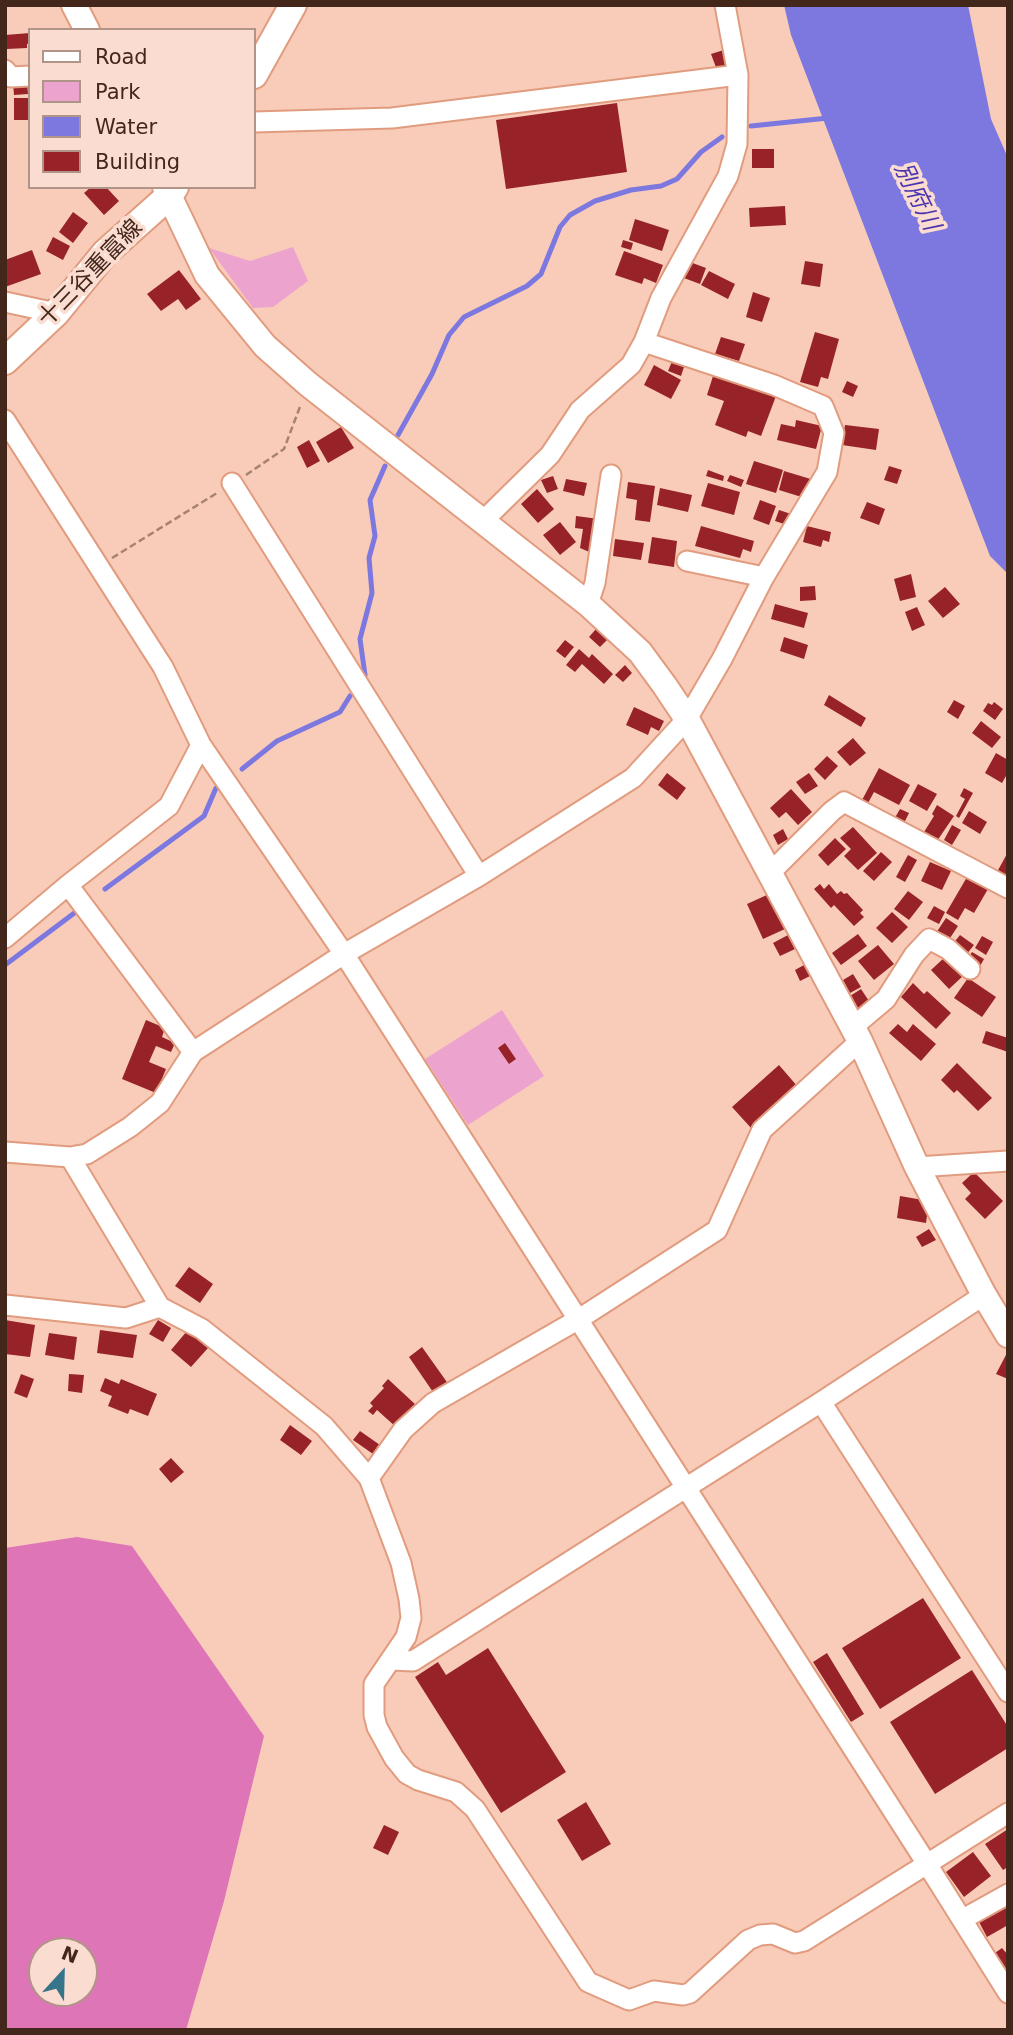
<!DOCTYPE html>
<meta charset="utf-8">
<style>
body{margin:0}
#map{position:relative;width:1013px;height:2035px;overflow:hidden;background:#f8ccb9;font-family:"DejaVu Sans",sans-serif}
canvas{display:block}
.frame{position:absolute;inset:0;border:7px solid #43271b;pointer-events:none}
.legend{position:absolute;left:28px;top:28px;width:228px;height:161px;box-sizing:border-box;background:#fadcd0;border:2px solid #b19488;margin:0;padding:9px 12px;list-style:none;font-size:21px;color:#43271b}
.legend li{display:flex;align-items:center;gap:14px;height:35px}
.legend b{width:35px;border:2px solid #b19488}
.north{position:absolute;left:28px;top:1937px;width:70px;height:70px;box-sizing:border-box;background:#fadcd0;border:2px solid #b19488;border-radius:50%;rotate:22deg;font-size:19px;font-weight:700;line-height:28px;text-align:center;color:#43271b}
.north::after{content:'';display:block;margin:auto;width:24px;height:32px;background:#36748a;clip-path:polygon(50% 0,100% 100%,50% 72%,0 100%)}
</style>
<div id="map">
<canvas width="1013" height="2035"></canvas>
<div class="frame"></div>
<ul class="legend">
<li><b style="height:9px;background:#fff"></b>Road</li>
<li><b style="height:19px;background:#eca4ce"></b>Park</li>
<li><b style="height:19px;background:#7d78df"></b>Water</li>
<li><b style="height:19px;background:#972328"></b>Building</li>
</ul>
<div class="north">N</div>
</div>
<script>
const ctx = document.querySelector('canvas').getContext('2d');
ctx.lineJoin = 'round';
function fill(path, color) { ctx.fillStyle = color; ctx.fill(path, 'evenodd'); }
const poly = rows => new Path2D(rows.map(r => 'M' + r).join(''));
function strokePath(path, color, width, dash) { ctx.strokeStyle = color; ctx.lineWidth = width; ctx.lineCap = dash ? 'butt' : 'round'; ctx.setLineDash(dash || []); ctx.stroke(path); }
function write(font, color, halo, rows, align = 'center') {
  ctx.font = font + ' "DejaVu Sans","Noto Sans JP",sans-serif'; ctx.lineWidth = 7; ctx.setLineDash([]); ctx.textBaseline = 'middle'; ctx.strokeStyle = halo; ctx.fillStyle = color; for (const [text, x, y, turn = 0] of rows) {
    ctx.save(); ctx.translate(x, y); ctx.rotate((+turn || 0) * Math.PI / 180); ctx.textAlign = isNaN(turn) ? turn : align; if (halo) ctx.strokeText(text, 0, 0); ctx.fillText(text, 0, 0); ctx.restore();
  }
}
fill(poly([
 [293,247,308,281,273,307,253,308,209,248,250,261],
 [502,1010,544,1076,468,1125,425,1059]
]), '#eca4ce');
fill(poly([
 [77,1537,132,1546,264,1736,224,1901,186,2030,5,2030,5,1548],
 [42,1951,84,1951,84,1993,42,1993]
]), '#de75b7');
fill(poly([
 [784,5,968,5,991,119,1008,158,1008,574,990,556,791,35]
]), '#7d78df');
strokePath(poly([
 [751,126,828,118],
 [398,435,432,374,449,335,464,317,527,286,541,274,560,227,570,215,595,201,631,190,661,186,677,179,701,152,722,137],
 [365,675,360,639,372,593,369,558,375,536,370,500,385,466],
 [242,769,277,741,340,712,350,696],
 [105,889,204,816,216,788],
 [5,965,81,908]
]), '#7d78df', 5);
fill(poly([
 [30,33,30,43,27,44,27,48,7,49,5,35],
 [727,49,732,64,717,70,711,54],
 [27,82,28,94,14,95,13,83],
 [14,98,30,98,30,120,14,120],
 [617,103,627,172,506,189,496,120],
 [752,149,774,149,774,168,752,168],
 [91,187,106,187,119,201,104,215,84,193],
 [785,206,786,225,750,227,749,208],
 [73,212,88,223,73,243,59,232],
 [635,219,669,230,662,251,629,240],
 [53,237,70,246,63,260,46,251],
 [623,240,633,243,631,250,621,247],
 [32,250,41,274,5,287,5,260],
 [624,251,663,265,656,283,644,278,642,284,615,275],
 [805,261,823,264,820,287,801,284],
 [690,262,706,268,700,284,684,278],
 [179,270,201,299,186,310,178,299,161,311,147,294],
 [709,271,735,284,728,299,701,285],
 [753,292,770,298,762,322,746,317],
 [815,332,839,339,828,379,821,377,818,387,800,382],
 [721,337,745,344,739,361,715,354],
 [673,359,685,364,681,376,668,371],
 [654,365,681,380,671,399,644,385],
 [714,373,776,396,761,436,748,431,746,437,715,425,724,401,707,395],
 [847,381,858,386,853,397,842,392],
 [796,420,822,426,816,449,777,440,781,424,795,427],
 [845,425,879,429,876,450,842,445],
 [341,427,354,448,328,463,316,442],
 [309,440,320,461,307,468,297,447],
 [754,461,783,470,776,493,746,484],
 [889,466,902,470,897,484,884,480],
 [708,470,724,476,723,481,706,476],
 [784,471,814,480,808,499,779,490],
 [730,475,744,480,741,487,727,481],
 [553,476,558,489,547,493,541,480],
 [566,479,587,483,584,496,563,491],
 [628,482,655,486,650,522,635,520,637,500,626,498],
 [708,483,740,492,734,515,701,506],
 [660,488,692,495,688,512,657,505],
 [537,489,554,509,538,523,521,504],
 [760,500,776,506,769,525,753,519],
 [867,502,885,509,879,525,860,518],
 [779,510,791,514,787,525,775,521],
 [576,516,599,519,594,554,580,548,583,529,575,528],
 [560,522,576,542,560,555,543,535],
 [701,526,754,541,751,552,743,549,740,558,695,546],
 [807,526,831,532,829,542,823,540,821,547,803,542],
 [652,537,677,541,674,567,648,563],
 [615,539,644,543,641,560,613,556],
 [911,574,916,597,900,601,894,579],
 [815,586,816,600,800,601,800,587],
 [945,587,960,604,943,618,928,601],
 [775,604,808,613,804,628,771,619],
 [917,607,925,625,912,631,905,612],
 [596,629,608,639,600,647,589,637],
 [784,637,808,645,804,659,780,651],
 [565,640,574,647,565,658,556,651],
 [579,649,589,658,592,654,613,674,604,684,582,664,575,672,566,665],
 [625,665,632,673,623,682,615,675],
 [829,695,866,718,861,727,824,705],
 [954,700,965,706,958,719,947,712],
 [994,702,1003,709,995,720,983,711,988,703,992,705],
 [634,707,664,721,659,731,651,727,648,735,626,725],
 [981,721,1001,737,992,748,972,733],
 [853,738,866,753,850,766,837,752],
 [996,753,1008,760,1008,777,1006,776,1002,783,985,773],
 [827,756,838,766,825,780,814,769],
 [879,768,910,785,899,805,874,792,867,805,861,802],
 [667,773,686,788,677,800,658,785],
 [809,773,818,786,805,794,796,782],
 [918,784,937,794,927,811,909,801],
 [964,788,973,793,959,818,956,816,965,799,960,796],
 [791,789,812,812,798,825,786,812,779,818,770,808],
 [937,805,954,816,937,841,924,832,934,816,932,814],
 [900,809,909,813,903,825,893,821],
 [969,811,987,822,980,834,962,823],
 [952,825,961,830,952,845,944,840],
 [853,827,877,853,858,870,844,856,851,849,840,838],
 [783,829,788,839,778,845,773,835],
 [835,838,846,849,828,866,818,855],
 [881,852,892,862,874,881,863,871],
 [1008,852,1008,877,997,872],
 [908,855,917,860,905,882,896,877],
 [930,862,951,871,942,890,921,881],
 [967,877,988,889,974,913,965,908,958,920,946,913],
 [820,884,824,889,829,884,837,894,841,891,844,894,847,893,863,910,860,913,864,917,854,926,834,905,831,908,814,889],
 [908,891,923,902,909,920,894,909],
 [769,894,785,929,763,939,747,904],
 [934,906,945,912,939,924,927,918],
 [892,912,908,927,892,943,876,928],
 [946,918,958,926,948,941,936,933],
 [858,934,867,946,841,965,832,953],
 [788,935,795,949,780,956,773,943],
 [960,935,974,945,966,955,952,945],
 [982,936,993,942,986,955,975,948],
 [878,945,894,964,874,980,858,961],
 [972,952,984,959,979,968,967,960],
 [945,957,963,976,949,989,931,970],
 [804,965,810,976,800,981,795,970],
 [853,974,861,987,850,993,843,980],
 [968,978,996,997,982,1017,954,998],
 [913,983,924,994,927,991,951,1013,936,1029,901,997],
 [861,989,871,1004,860,1011,850,996],
 [146,1020,165,1028,162,1037,175,1043,171,1052,156,1046,149,1062,166,1069,156,1093,122,1079],
 [898,1024,907,1032,913,1024,936,1044,921,1061,889,1033],
 [986,1031,1008,1038,1008,1052,982,1043],
 [505,1043,516,1059,509,1064,498,1048],
 [957,1063,992,1098,978,1111,957,1090,954,1093,941,1080],
 [779,1065,798,1087,751,1128,732,1107],
 [974,1172,1003,1201,985,1219,965,1199,971,1193,962,1183],
 [900,1196,929,1201,926,1223,897,1218],
 [929,1229,936,1240,922,1247,916,1237],
 [189,1267,213,1284,200,1303,175,1286],
 [5,1320,35,1325,30,1357,5,1354],
 [158,1320,171,1328,163,1342,149,1334],
 [100,1330,137,1335,133,1358,97,1353],
 [187,1331,208,1348,191,1367,171,1350],
 [49,1333,77,1337,74,1360,45,1355],
 [422,1347,449,1385,435,1395,409,1357],
 [1008,1351,1008,1379,996,1374],
 [21,1374,34,1379,27,1398,14,1393],
 [69,1374,84,1375,82,1393,68,1391],
 [105,1378,119,1384,121,1379,157,1394,148,1416,130,1409,128,1414,108,1406,112,1396,100,1391],
 [388,1379,416,1405,396,1427,377,1410,373,1415,368,1411,373,1406,370,1403,384,1388,382,1386],
 [290,1425,312,1441,301,1455,280,1440],
 [360,1431,380,1445,373,1454,353,1440],
 [171,1458,184,1472,171,1483,159,1469],
 [923,1598,961,1658,880,1709,842,1648],
 [488,1648,566,1772,501,1813,415,1677,438,1662,446,1675],
 [827,1653,864,1714,851,1722,813,1662],
 [972,1670,1008,1727,1008,1748,935,1794,890,1722],
 [586,1802,611,1844,582,1861,557,1820],
 [384,1825,399,1832,388,1855,373,1848],
 [1008,1829,1008,1867,1003,1870,985,1844],
 [973,1852,991,1876,964,1897,946,1872],
 [1008,1905,1008,1925,987,1937,979,1922],
 [1002,1948,1008,1955,1008,1976,992,1955]
]), '#972328');
const minor = poly([
 [725,5,738,75,737,144,728,176,661,298,644,342,774,385,823,406,834,433,827,472,764,577,722,659,687,719,633,778,479,876,344,954,927,1864,1008,1813],
 [5,70,11,77,30,76],
 [254,122,392,118,738,75],
 [5,302,56,313],
 [5,420,163,667,201,745,344,954,193,1052,160,1103,130,1127,87,1154,70,1157,5,1152],
 [232,483,479,876],
 [483,521,550,455,580,410,631,365,644,342],
 [687,561,764,577],
 [588,604,595,583,611,475],
 [770,873,832,811,844,802,1008,888],
 [68,885,193,1052],
 [5,938,68,885,169,806,201,745],
 [853,1027,886,999,914,955,929,939,948,949,970,969],
 [70,1157,160,1307,202,1329,324,1426,369,1478,401,1563,409,1599,411,1618,406,1637,374,1684,374,1715,377,1727,394,1758,407,1774,418,1780,456,1792,475,1809,588,1982,629,2000,654,1991,683,1995,690,1993,748,1940,760,1935,773,1934,795,1943,804,1941,927,1864,1008,1993],
 [917,1167,1008,1161],
 [5,1305,126,1318,160,1307],
 [821,1402,1008,1692],
 [369,1478,403,1430,433,1403,579,1319,717,1230,762,1130,860,1041],
 [392,1660,413,1661,821,1402,984,1295],
 [963,1919,1008,1894]
]);
const tertiary = poly([
 [74,5,87,30],
 [165,187,207,275,265,346,308,384,588,604,640,652,665,686,687,719,860,1041,917,1167,984,1295,1008,1335]
]);
const secondary = poly([
 [254,75,293,5],
 [5,361,56,313,105,253,169,196,175,187]
]);
strokePath(minor, '#e19c7f', 23);
strokePath(tertiary, '#e19c7f', 28);
strokePath(secondary, '#e19c7f', 30);
strokePath(poly([
 [246,475,284,449,301,404],
 [112,558,217,493]
]), '#a78272', 2.5, [7, 3.5]);
strokePath(minor, '#fff', 19);
strokePath(tertiary, '#fff', 24);
strokePath(secondary, '#fff', 26);
write('23px', '#43271b', '#fadcd0', [
 ["十三谷重富線",91,274,-46]
]);
write('italic 24px', '#4b36af', '#fadcd0', [
 ["別府川",916,197,64]
]);
</script>
